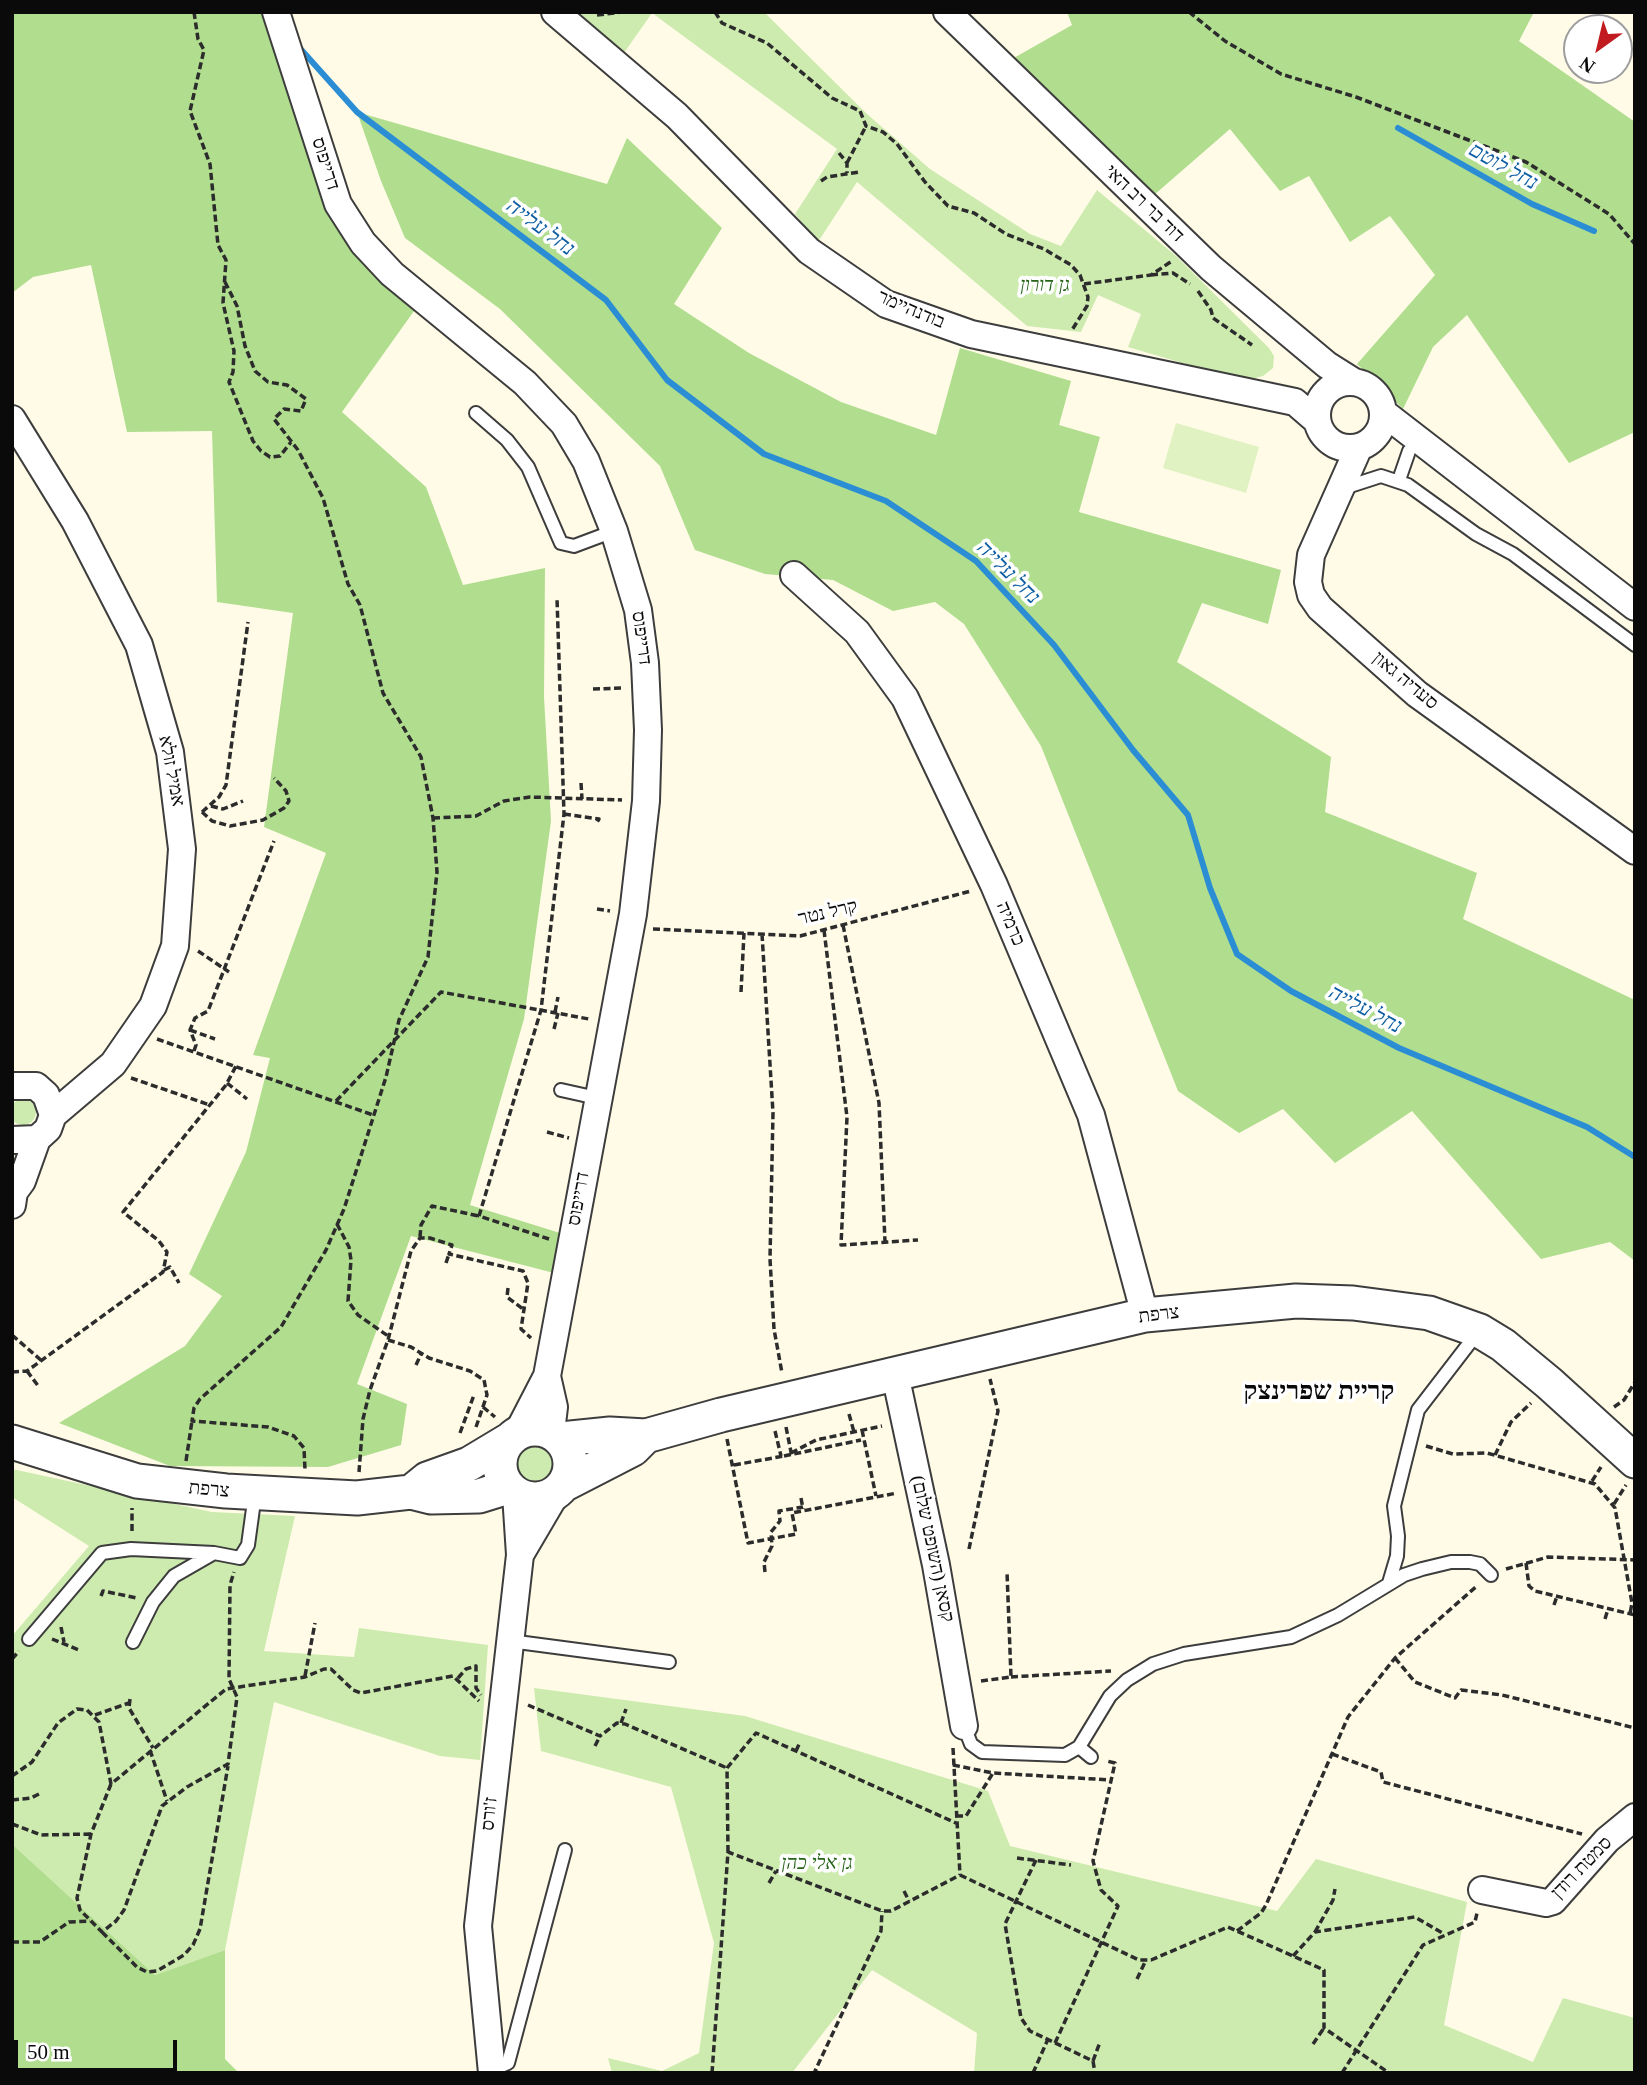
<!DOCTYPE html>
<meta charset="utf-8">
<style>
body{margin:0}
#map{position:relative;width:1647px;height:2085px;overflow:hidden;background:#fffbe7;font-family:"Times New Roman",serif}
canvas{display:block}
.frame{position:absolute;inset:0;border:14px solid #0a0a0a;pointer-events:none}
.north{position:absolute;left:1563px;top:14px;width:70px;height:70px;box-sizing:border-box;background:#fff;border:2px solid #9d9d9d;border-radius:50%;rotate:214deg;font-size:19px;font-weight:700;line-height:28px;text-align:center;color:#0a0a0a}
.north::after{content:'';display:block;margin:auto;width:24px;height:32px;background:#c11b20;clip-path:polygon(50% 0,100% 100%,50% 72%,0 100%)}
.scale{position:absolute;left:14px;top:2040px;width:163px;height:32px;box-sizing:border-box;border:4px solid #0a0a0a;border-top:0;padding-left:9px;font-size:21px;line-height:24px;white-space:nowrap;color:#0a0a0a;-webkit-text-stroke:5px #fff;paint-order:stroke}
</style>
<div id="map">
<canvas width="1647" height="2085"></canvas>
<div class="frame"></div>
<div class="north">N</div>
<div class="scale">50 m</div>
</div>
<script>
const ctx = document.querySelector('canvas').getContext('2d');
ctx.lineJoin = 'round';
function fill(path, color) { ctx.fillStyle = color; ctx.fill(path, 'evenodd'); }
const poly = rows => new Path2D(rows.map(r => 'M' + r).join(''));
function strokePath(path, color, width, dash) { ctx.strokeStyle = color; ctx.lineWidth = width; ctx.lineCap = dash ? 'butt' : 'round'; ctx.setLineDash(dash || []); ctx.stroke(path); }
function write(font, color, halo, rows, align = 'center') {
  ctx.font = font + ' "Times New Roman",Heebo,serif'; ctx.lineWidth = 7; ctx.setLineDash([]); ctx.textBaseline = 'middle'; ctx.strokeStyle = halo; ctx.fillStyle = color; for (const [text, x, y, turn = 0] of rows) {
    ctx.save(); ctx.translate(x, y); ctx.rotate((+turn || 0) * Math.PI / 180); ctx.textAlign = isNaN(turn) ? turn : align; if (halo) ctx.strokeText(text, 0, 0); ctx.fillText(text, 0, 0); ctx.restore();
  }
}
fill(poly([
 [564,12,764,12,867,114,930,169,1030,234,1061,246,1097,190,1176,256,1269,348,1274,356,1273,368,1263,376,1251,379,1206,370,1128,347,1141,314,1098,295,1081,332,1027,326,857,182,818,242,795,214,837,149,652,13,619,60],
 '10 1112a13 13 0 1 1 26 0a13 13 0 1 1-26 0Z',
 '514 1463a21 21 0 1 1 42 0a21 21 0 1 1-42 0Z',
 [12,1469,212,1512,295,1516,264,1651,354,1657,359,1628,488,1645,480,1760,440,1756,274,1702,225,1950,155,1975,12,1844,12,1636,89,1546,12,1497],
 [534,1688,745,1716,988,1791,1010,1846,1277,1911,1316,1859,1467,1902,1444,2025,1533,2062,1563,1998,1635,2018,1635,2073,974,2073,977,2033,872,1970,792,2073,612,2073,608,2058,662,2071,699,2053,714,1943,671,1787,541,1751]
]), '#cdebaf');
fill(poly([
 [12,12,266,12,321,195,352,248,414,311,342,412,426,487,463,585,545,568,544,697,551,821,524,1019,470,1205,560,1233,554,1273,411,1236,357,1384,407,1404,401,1445,328,1467,170,1466,59,1423,185,1346,222,1296,189,1274,246,1152,270,1058,253,1055,326,853,264,827,293,613,217,602,212,431,127,432,91,265,33,277,12,293],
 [1067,12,1534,12,1519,41,1635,122,1635,432,1569,463,1467,315,1433,347,1403,409,1357,364,1435,275,1390,216,1350,242,1309,176,1280,191,1230,129,1154,195,1012,59,1072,25],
 [357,112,607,184,627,138,722,228,674,304,749,353,841,402,936,435,960,348,1071,381,1059,425,1100,437,1079,512,1281,570,1268,624,1202,603,1177,662,1331,757,1325,812,1477,873,1463,919,1635,1000,1635,1261,1610,1242,1541,1259,1412,1111,1335,1163,1283,1109,1239,1133,1178,1091,1041,746,964,624,935,602,893,611,833,580,765,574,695,550,660,466,500,309,405,238,381,181],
 [12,1844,155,1975,225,1950,225,2059,239,2073,12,2073]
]), '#b0dd8e');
fill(poly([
 [1176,423,1259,447,1246,493,1163,468]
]), '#e0f2c1');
strokePath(poly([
 [297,45,357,112,606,300,667,380,764,454,886,501,976,561,1054,645,1133,750,1188,815,1210,888,1237,954,1291,991,1399,1048,1587,1127,1635,1157],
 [1398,128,1532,204,1594,231]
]), '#2b8ed5', 6);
const service = poly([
 [476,413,507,440,528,467,561,543,574,546,614,531],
 [1399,480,1409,451],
 [1344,488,1381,476,1408,485,1476,534,1513,554,1635,645],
 [561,1090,597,1098],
 [1389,1583,1397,1556,1398,1536,1394,1506,1418,1410,1478,1332],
 [29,1639,102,1553,131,1549,214,1553],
 [510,1641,669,1662],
 [133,1642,153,1602,174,1576,214,1553,240,1558,248,1545,255,1494],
 [964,1726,971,1744,982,1752,1065,1755,1079,1747,1110,1696,1127,1680,1153,1664,1184,1654,1291,1637,1338,1615,1404,1575,1422,1569,1451,1562,1470,1562,1480,1564,1491,1575],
 [1079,1747,1091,1757],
 [492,2070,508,2063,565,1850]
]);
const minor = poly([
 [276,12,338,204,363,243,392,274,525,383,564,424,586,461,614,531,638,610,645,663,648,730,646,801,633,914,547,1376,518,1432],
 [555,12,677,116,809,251,886,304,971,334,1295,402,1317,421],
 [947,12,1211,268,1327,365,1354,382],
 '1317 415a33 33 0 1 1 66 0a33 33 0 1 1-66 0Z',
 [1384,413,1635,607],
 [12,419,75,521,139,645,170,752,182,849,175,946,153,1006,113,1064,53,1115],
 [1359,447,1311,555,1308,582,1311,595,1320,608,1417,694,1635,851],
 [794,575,857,632,905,698,994,885,1091,1115,1145,1315],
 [12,1086,36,1086,46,1095,53,1115,48,1129,37,1139,12,1140],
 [12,1205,14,1192,22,1181,37,1139],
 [895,1374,936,1565,964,1726],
 [547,1376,554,1407,551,1432],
 [520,1555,557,1492],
 [1482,1890,1546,1903,1553,1901,1607,1840,1635,1817],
 [492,2073,478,1926,520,1555,516,1494]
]);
const tertiary = poly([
 '500 1464a35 35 0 1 1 70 0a35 35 0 1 1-70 0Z',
 [561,1439,610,1434,646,1436,721,1415,1145,1315,1296,1301,1353,1303,1429,1313,1480,1331,1503,1345,1549,1383,1635,1461],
 [12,1442,137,1481,226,1491,357,1498,411,1492,431,1497,479,1496,508,1487],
 [565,1484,633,1449,646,1436],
 [411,1492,427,1479,469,1464,509,1440]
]);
strokePath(service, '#3d3d3d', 16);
strokePath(minor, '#3d3d3d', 30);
strokePath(tertiary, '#3d3d3d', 37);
strokePath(poly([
 [194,12,198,39,204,50,190,111,210,164,218,245,226,260,223,303,234,351,233,372,229,382,253,441,261,451,270,457,280,456,291,442],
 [715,12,722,23,767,43,832,98,860,111,866,126,883,132,897,144,925,182,948,206,974,213,1006,234,1044,249,1071,265,1080,275,1088,297,1087,306,1072,330],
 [1189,12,1225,41,1281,74,1356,97,1526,162,1609,214,1635,244],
 [597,15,622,12],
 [839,153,847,163,847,173],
 [847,163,866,126],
 [821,181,827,177,859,172],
 [1151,275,1173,273,1190,284],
 [225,282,237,306,245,346,255,371,268,382,287,385,306,399,301,411,284,409,274,419,298,450,323,498,348,584,360,605,383,693,421,757,433,818,437,872,428,957,399,1020,386,1077,344,1209,326,1250,281,1327,200,1399,194,1408,192,1421,268,1427,294,1436,304,1448,305,1470],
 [1084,284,1151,275,1172,261],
 [1198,291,1211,310,1213,318,1252,345],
 [593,689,624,688],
 [581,783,582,799],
 [211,806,223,809,243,801],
 [202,812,219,797,226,785,248,622],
 [202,812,212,821,230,826,263,820,284,808,289,801,286,791,274,778],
 [564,814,599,819,596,824],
 [433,818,476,816,504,801,530,797,622,800],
 [597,909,610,911],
 [843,925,879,1103,885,1242],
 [653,929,800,936,971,891],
 [824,930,847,1117,841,1245,918,1240],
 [762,934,773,1113,770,1259,774,1329,782,1373],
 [198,951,229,972],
 [741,992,744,933],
 [555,1012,558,997],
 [554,1029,558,1013],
 [190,1030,215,1039],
 [157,1039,373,1115],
 [194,1051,196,1045,190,1030,195,1018,208,1011,274,841],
 [131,1078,210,1105],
 [227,1083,247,1099],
 [336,1101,441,992,589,1019],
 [547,1132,569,1138],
 [337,1224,349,1247,351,1260,348,1301,358,1315,388,1336],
 [420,1237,421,1225,432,1206,479,1216],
 [549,1239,479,1216,541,1010,564,814,557,598],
 [446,1263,449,1254],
 [164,1270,170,1267,179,1283],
 [1634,1278,1635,1277],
 [508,1288,507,1297,523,1309],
 [12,1335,42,1361],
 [388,1340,411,1347,429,1358,470,1371,484,1380,487,1395,476,1427],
 [416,1365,421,1354],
 [27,1371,39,1387],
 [12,1372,27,1371,163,1272,167,1252,159,1241,123,1212,226,1085,236,1066],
 [483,1407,495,1417],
 [1614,1407,1624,1400,1635,1382],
 [849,1414,854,1432],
 [786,1427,792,1457],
 [862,1430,876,1496],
 [775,1431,781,1456],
 [460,1433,474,1395],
 [727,1439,748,1543,796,1534,792,1513,897,1493],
 [1426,1446,1453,1454,1487,1453,1595,1484,1615,1508,1632,1603,1630,1614],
 [791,1453,816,1440,882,1426],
 [1495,1455,1511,1422,1531,1403],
 [186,1461,192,1421],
 [734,1465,784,1456],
 [359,1472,363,1419,370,1390,388,1340,411,1251,420,1238,430,1238,452,1245,449,1254,523,1271,528,1283,521,1329,531,1338],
 [1592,1481,1601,1467],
 [801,1498,803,1509],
 [1614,1504,1626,1485],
 [132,1531,132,1508],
 [969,1549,998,1411,990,1379],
 [1526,1563,1529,1586,1535,1591,1635,1615],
 [1506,1569,1548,1557,1635,1560],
 [765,1572,764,1562,772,1546,771,1532,780,1521,779,1511,803,1507],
 [101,1596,103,1591,137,1598],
 [1554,1605,1557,1596],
 [1605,1619,1608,1609],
 [61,1627,64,1642],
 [52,1639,79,1650],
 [1395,1658,1415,1682,1455,1698,1461,1690,1502,1695,1635,1728],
 [12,1659,19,1651],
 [305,1676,315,1623],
 [1011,1677,1111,1671],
 [458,1678,466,1669,476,1666,476,1688,481,1695],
 [981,1681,1011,1677,1007,1572],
 [130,1699,129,1708,153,1748],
 [528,1705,600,1736,617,1723,625,1724,727,1768],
 [95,1715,129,1703],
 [621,1723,626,1709],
 [595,1746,600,1736],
 [953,1748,960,1875],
 [150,1750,167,1801],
 [796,1751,800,1742],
 [1332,1754,1381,1772,1383,1782,1582,1834],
 [953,1765,993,1773,1111,1780],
 [12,1776,32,1762,58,1723,77,1709,87,1710,99,1722,111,1784,226,1689,305,1677,324,1669,331,1669,353,1690,361,1693,453,1676,479,1701],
 [111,1784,91,1834,77,1898,80,1910,102,1932,116,1921,124,1910,162,1806,187,1787,228,1764,237,1697,229,1679,230,1585,234,1572],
 [12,1800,31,1798,41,1793],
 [956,1816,966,1816,993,1773],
 [12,1824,41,1835,91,1834],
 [728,1852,727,1768,756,1733,956,1823],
 [1017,1858,1071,1865],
 [1036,1860,1005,1924,1021,2018,1030,2031,1093,2061,1095,2073],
 [960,1875,1139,1960,1151,1960,1228,1927,1293,1956,1324,1970,1324,2028,1389,2073],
 [769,1883,776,1871],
 [904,1891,909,1901],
 [1237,1931,1261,1913,1266,1905,1348,1717,1395,1658,1478,1585],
 [102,1932,137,1967,147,1972,157,1971,184,1955,193,1945,200,1929,228,1766],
 [1315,1932,1333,1900,1335,1889],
 [12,1942,40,1942,69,1922,90,1921],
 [1293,1956,1315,1932,1415,1917,1444,1934],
 [1137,1979,1145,1962],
 [1055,2043,1118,1906,1101,1890,1093,1861,1115,1763,1107,1761],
 [1313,2044,1324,2028],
 [1093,2061,1100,2042],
 [712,2073,728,1852,882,1911,891,1911,960,1875],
 [819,2073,815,2071,881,1931,882,1911],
 [1033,2073,1048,2039],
 [1342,2073,1423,1945,1475,1922,1477,1913]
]), '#2c2c2c', 3.5, [7, 3.5]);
strokePath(service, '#fff', 12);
strokePath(minor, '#fff', 26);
strokePath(tertiary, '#fff', 33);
strokePath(poly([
 [784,1456,861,1440]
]), '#2c2c2c', 3.5, [7, 3.5]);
write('19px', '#0a0a0a', '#fff', [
 ["דרייפוס",325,164,72],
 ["דוד בר רב האי",1144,204,44],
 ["בודנהיימר",911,310,23],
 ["דרייפוס",641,638,82],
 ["סעדיה גאון",1405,681,40],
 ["אמיל זולא",171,771,79],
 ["קרל נטר",828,913,-13],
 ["כרמיה",1010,924,67],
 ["דרייפוס",579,1199,-80],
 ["צרפת",1159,1315,-7],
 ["צרפת",209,1490,5],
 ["קסאן (השופט שלום)",932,1549,78],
 ["ז'ורס",490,1814,-84],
 ["סמטת רודן",1582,1868,-46]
]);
write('italic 19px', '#266418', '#fff', [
 ["גן דורון",1045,286],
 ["גן אלי כהן",817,1864]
]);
write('italic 21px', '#0d5ea2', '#fff', [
 ["נחל לוטם",1503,167,29],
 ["נחל עלייה",540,228,37],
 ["נחל עלייה",1008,573,45],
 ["נחל עלייה",1365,1010,28]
]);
write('bold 26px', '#0a0a0a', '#fff', [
 ["קריית שפרינצק",1319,1392]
]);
</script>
